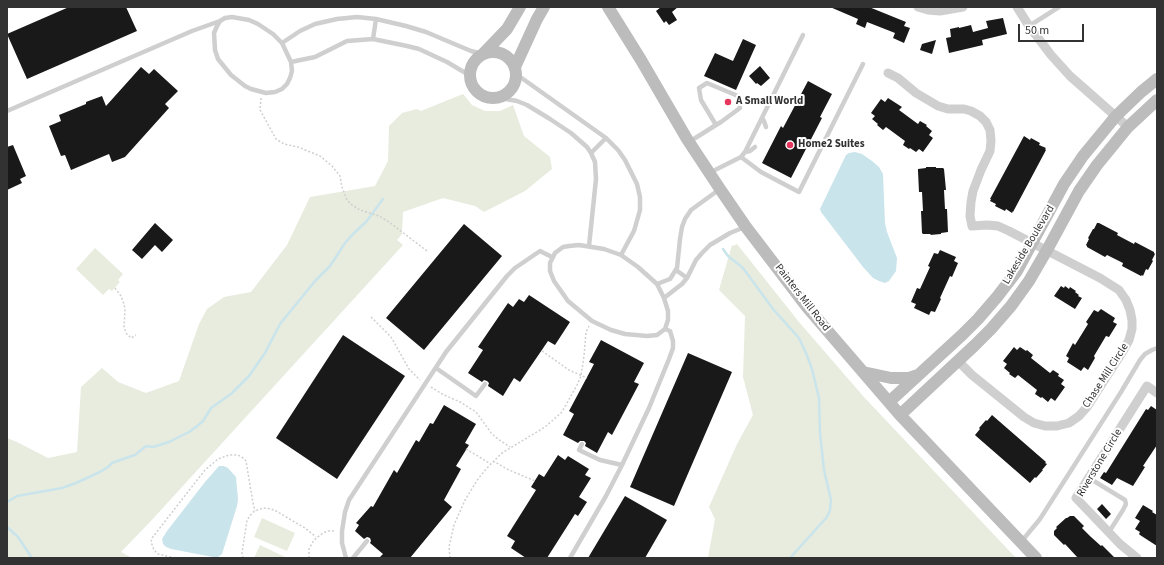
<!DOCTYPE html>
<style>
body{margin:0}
#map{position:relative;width:1164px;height:565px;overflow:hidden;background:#fff;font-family:"Source Sans 3",sans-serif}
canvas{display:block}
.frame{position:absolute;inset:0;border:8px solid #323232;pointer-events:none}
.scale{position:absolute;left:1018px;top:24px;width:66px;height:18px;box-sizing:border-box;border:2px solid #323232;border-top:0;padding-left:5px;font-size:12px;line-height:14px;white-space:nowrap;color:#323232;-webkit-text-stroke:3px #fff;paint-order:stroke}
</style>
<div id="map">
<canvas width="1164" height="565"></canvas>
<div class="frame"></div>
<div class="scale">50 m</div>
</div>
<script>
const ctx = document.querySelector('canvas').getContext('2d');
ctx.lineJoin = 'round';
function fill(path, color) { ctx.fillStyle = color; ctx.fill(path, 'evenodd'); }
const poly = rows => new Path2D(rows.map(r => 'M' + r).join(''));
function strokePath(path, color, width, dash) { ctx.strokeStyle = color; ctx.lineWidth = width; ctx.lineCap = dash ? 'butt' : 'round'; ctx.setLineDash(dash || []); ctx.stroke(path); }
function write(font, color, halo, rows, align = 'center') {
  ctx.font = font + ' "Source Sans 3",sans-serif'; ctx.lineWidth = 4; ctx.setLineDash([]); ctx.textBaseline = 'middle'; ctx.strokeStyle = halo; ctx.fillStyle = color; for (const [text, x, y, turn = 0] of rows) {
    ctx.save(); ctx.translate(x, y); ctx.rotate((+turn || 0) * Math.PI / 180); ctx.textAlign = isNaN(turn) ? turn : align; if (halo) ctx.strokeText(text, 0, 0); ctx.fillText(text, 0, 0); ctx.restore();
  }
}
fill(poly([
 [463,94,472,105,485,111,500,111,513,105,524,136,550,157,552,169,525,191,484,212,475,206,443,198,403,212,402,234,397,240,403,245,150,522,121,552,132,558,7,558,7,438,17,442,48,458,77,452,81,387,102,368,118,382,146,393,179,381,199,324,207,309,224,297,251,292,287,245,310,197,375,186,388,161,389,126,402,113,417,109,421,111],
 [737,244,799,322,863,396,1016,558,708,558,715,519,709,507,737,444,753,415,743,377,745,316,719,290,732,245,733,246],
 [95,248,123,274,118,280,120,282,112,291,109,289,103,295,76,269],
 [262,518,295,533,287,551,254,537],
 [260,545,285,557,284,558,254,558]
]), '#e7ecde');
fill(poly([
 [855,152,862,154,872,161,879,167,883,174,885,223,887,232,897,258,896,271,889,281,885,283,879,281,873,278,863,267,821,212,820,209,846,155,849,153],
 [219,466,224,466,228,468,236,477,238,499,237,506,222,554,218,557,213,557,171,549,166,547,163,544,162,539,167,531,205,482]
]), '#cae4ec');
strokePath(poly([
 [723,249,728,256,743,268,773,309,799,338,806,353,812,369,819,398,820,433,824,470,831,500,830,510,827,517,790,558],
 [7,502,17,496,62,488,76,483,100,472,108,467,112,463,120,460,135,455,146,446,153,447,169,442,189,432,196,427,203,421,211,408,231,394,249,376,265,353,280,324,315,281,330,266,345,243,354,233,366,222,383,199],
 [7,527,18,537,32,558]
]), '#cae4ec', 2.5);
fill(poly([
 [69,7,126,7,137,31,27,79,7,34],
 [661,7,678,7,672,12,677,20,669,25,666,21,664,23,656,11],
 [830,7,869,7,906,22,904,26,910,28,904,43,893,38,895,33,867,22,865,28,856,24,858,19],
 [1003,18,1007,34,982,40,983,45,949,53,946,38,951,37,950,29,959,27,959,28,971,25,973,32,988,28,986,21],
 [743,39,756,45,736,90,704,76,715,53,733,61],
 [936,40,932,54,920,50,922,44],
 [760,66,770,78,761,86,757,83,756,84,749,76],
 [141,67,149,74,154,69,178,91,165,104,169,108,125,157,112,162,109,154,71,170,65,155,61,156,49,126,61,121,59,115,86,104,86,102,102,96,106,106],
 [808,81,832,94,820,117,822,118,791,178,762,163,781,126,783,128],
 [888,98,902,107,899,110,918,124,920,121,927,125,926,126,932,131,929,135,933,138,923,152,919,149,916,152,910,148,909,149,903,145,905,141,886,127,883,130,877,125,878,124,872,119,875,116,871,113,881,99,885,102],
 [1024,136,1030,140,1031,138,1040,143,1039,145,1046,148,1045,149,1046,150,1013,212,1013,211,1012,213,1006,209,1005,211,995,206,996,204,990,201,991,199,990,199],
 [13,145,26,176,20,179,22,183,7,190,7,147],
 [926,167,936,167,936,168,943,168,944,169,946,190,944,190,945,209,947,209,948,232,941,233,941,234,930,235,931,234,923,234,922,233,921,211,923,211,922,192,919,192,918,171,918,169,926,168],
 [155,223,173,240,162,252,155,245,142,259,132,250],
 [1097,223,1099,223,1118,233,1117,235,1134,244,1135,242,1154,252,1154,253,1155,254,1152,260,1153,261,1148,270,1146,269,1143,276,1142,275,1141,276,1122,266,1123,263,1107,255,1105,257,1087,247,1087,246,1086,245,1089,239,1088,238,1093,229,1094,229],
 [464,224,502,256,424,350,386,318],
 [940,250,956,257,954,261,958,263,952,277,950,276,940,298,941,299,935,312,931,311,929,315,914,308,916,304,911,302,917,288,920,289,930,267,928,266,934,253,938,254],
 [1061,286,1064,288,1065,286,1069,289,1070,287,1076,291,1075,292,1079,295,1078,296,1082,298,1075,309,1054,296],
 [529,295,570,322,555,345,548,341,520,382,514,378,503,396,488,386,489,383,487,381,484,380,482,382,468,373,483,350,478,347,508,303,513,307,519,299,524,302],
 [1101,309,1115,318,1113,322,1117,324,1109,337,1106,336,1094,356,1095,358,1088,370,1084,367,1081,371,1067,362,1069,358,1066,356,1073,343,1075,345,1088,324,1086,322,1094,310,1098,312],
 [343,335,405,376,337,479,276,438],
 [601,340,644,363,634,382,639,384,612,435,608,432,597,453,585,446,586,443,584,441,580,441,578,443,563,435,574,414,569,411,594,364,589,362],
 [1014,347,1017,350,1020,347,1026,351,1027,350,1033,355,1031,358,1050,373,1053,370,1059,374,1058,376,1064,380,1061,384,1065,387,1055,401,1051,398,1048,402,1042,397,1041,398,1035,394,1037,390,1018,375,1015,378,1009,374,1010,373,1004,368,1007,364,1003,361],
 [688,353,732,372,674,506,630,487],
 [444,405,476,424,465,443,469,445,456,466,461,469,444,500,452,507,410,558,379,558,383,554,370,543,371,541,370,538,367,537,364,539,355,531,359,525,356,523,371,506,373,507,394,470,397,473,416,440,419,442,430,423,433,424],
 [1151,406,1157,410,1157,445,1143,466,1145,467,1133,486,1117,478,1112,485,1100,478,1104,472,1106,473,1146,409,1148,410],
 [992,415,1046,462,1045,463,1047,464,1042,470,1043,470,1036,478,1035,477,1030,483,976,436,975,435,980,429,979,428,986,420,987,421],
 [558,455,565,460,568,456,589,469,585,475,591,478,579,497,587,502,578,516,575,514,547,558,526,558,511,548,515,541,507,536,536,490,531,487,539,474,544,477],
 [625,496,667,520,645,558,588,558],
 [1102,504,1111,514,1106,519,1097,509],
 [1143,505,1153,511,1152,512,1157,515,1157,546,1140,535,1139,534,1140,532,1135,529,1140,521,1135,518],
 [1070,516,1074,516,1084,526,1082,528,1091,537,1101,546,1102,545,1115,558,1078,558,1065,544,1064,545,1054,535,1054,531,1057,528,1056,527,1066,518,1067,518]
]), '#191919');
strokePath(poly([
 [261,98,260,110,276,139,284,144,298,147,320,156,332,166,340,176,342,187,347,200,352,205,360,210,379,216,389,222,427,251],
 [115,288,121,296,124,304,125,309,124,327,126,333,131,338,136,335],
 [371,317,391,337,409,369,420,380],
 [542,351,569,370,587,378],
 [431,387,442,394,460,402,476,412,492,434,498,439,510,447],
 [466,449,491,464],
 [493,461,509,470,535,481],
 [175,558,158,554,154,550,151,542,152,538,205,470,218,459,229,455,238,455,243,458,246,461,253,503,255,511],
 [243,558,242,553,247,520,252,513,255,511,263,508,271,509,276,511,305,528,316,537],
 [309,558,309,549,314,540,323,533,328,531,336,531],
 [450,558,449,547,454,525,465,500,478,479,487,468,502,453,545,427,561,413,566,405,577,385,581,376,584,356,586,332,589,326]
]), '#cfcfcf', 1.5, [2, 2]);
strokePath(poly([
 [232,17,249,20,258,24,273,34,282,43,291,62,292,71,290,78,287,84,282,89,275,92,266,93,251,89,245,86,231,75,218,59,215,50,214,33,217,26,220,21,225,18,232,17],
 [1029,26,1059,7],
 [373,39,376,19],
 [282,43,300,31,315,24,337,19,357,17,376,19,406,26,426,32,471,51,483,54],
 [291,62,315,57,347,41,373,39,407,46,419,49,447,62,469,75],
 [516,74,606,138,618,150,625,160,637,184,640,197,640,210,634,231,621,255],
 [500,98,517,101,527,105,550,119,571,133,587,147,591,153,595,162,596,179,589,246],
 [7,111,192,31,220,21],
 [762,118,764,121,766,127],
 [689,142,716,125,721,122,740,108,738,96,707,83,699,88,701,100,716,125],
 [745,152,750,151,755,147],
 [591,153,606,138],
 [741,157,745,152,803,35],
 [711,172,741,157,761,172,799,192,863,64],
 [579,245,604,249,621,255,638,267,657,284,664,298,668,311,668,320,665,329,657,335,647,336,625,334,611,330,592,321,568,301,554,281,550,271,550,263,555,253,563,247,569,246,579,245],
 [676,270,687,278],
 [657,284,670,279,677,268,680,239,682,227,685,219,691,210,720,189],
 [664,298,682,284,687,278,696,260,702,253,710,245,730,233,745,227],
 [436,368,476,396,485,384],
 [582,444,579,450,600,460,622,465],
 [1089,478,1125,500,1126,504,1123,510,1109,532],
 [1021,542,1040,519,1121,392,1140,360,1145,354,1152,350,1157,348],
 [346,558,342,543,342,531,345,512,349,500,446,352,507,276,515,268,540,251,552,257],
 [353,558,367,541],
 [570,558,606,496,622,465,649,408,669,359,673,348,673,341,670,331,665,329]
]), '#cfcfcf', 4.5);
strokePath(poly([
 [918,7,928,10,940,11,963,7],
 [1017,7,1029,26,1051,55,1070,76,1128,127],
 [888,73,898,78,916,93,938,106,948,109,964,109,971,111,980,116,986,122,990,130,991,141,990,151,981,170,973,191,971,202,970,216,972,226,987,225,998,226,1009,231,1100,278,1119,290,1126,300,1130,310,1132,320,1132,329,1129,340,1123,351,1087,407,1079,416,1069,423,1057,426,1045,426,1034,423,1024,417,972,375,958,361],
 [1137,558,1120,544,1076,498,1147,386,1157,393]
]), '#cfcfcf', 9);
strokePath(poly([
 [608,7,641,60,687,139,720,189,746,227,807,307,900,415,1036,558],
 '470 75a23 23 0 1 1 46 0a23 23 0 1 1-46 0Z',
 [483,54,507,29,520,7],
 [515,67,537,19,544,7],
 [863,372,891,378,909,378,918,375],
 [889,402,962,335,978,319,997,297,1017,271,1064,184,1083,156,1116,116,1141,92,1157,79],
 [900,415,975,345,991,329,1011,306,1029,281,1047,250,1079,191,1097,165,1128,127,1157,100]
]), '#bcbcbc', 12);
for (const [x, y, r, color] of [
 [728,102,4,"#e7365e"],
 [790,145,4,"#e7365e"]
]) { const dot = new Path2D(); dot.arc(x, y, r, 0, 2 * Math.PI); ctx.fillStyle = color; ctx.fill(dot); strokePath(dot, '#fff', 1.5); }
write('bold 11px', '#323232', '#fff', [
 ["A Small World",736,102],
 ["Home2 Suites",798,145]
], 'left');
write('11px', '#323232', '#fff', [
 ["Lakeside Boulevard",1029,245,-59],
 ["Painters Mill Road",802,298,52],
 ["Chase Mill Circle",1106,376,-57],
 ["Riverstone Circle",1100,463,-59]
]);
</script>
